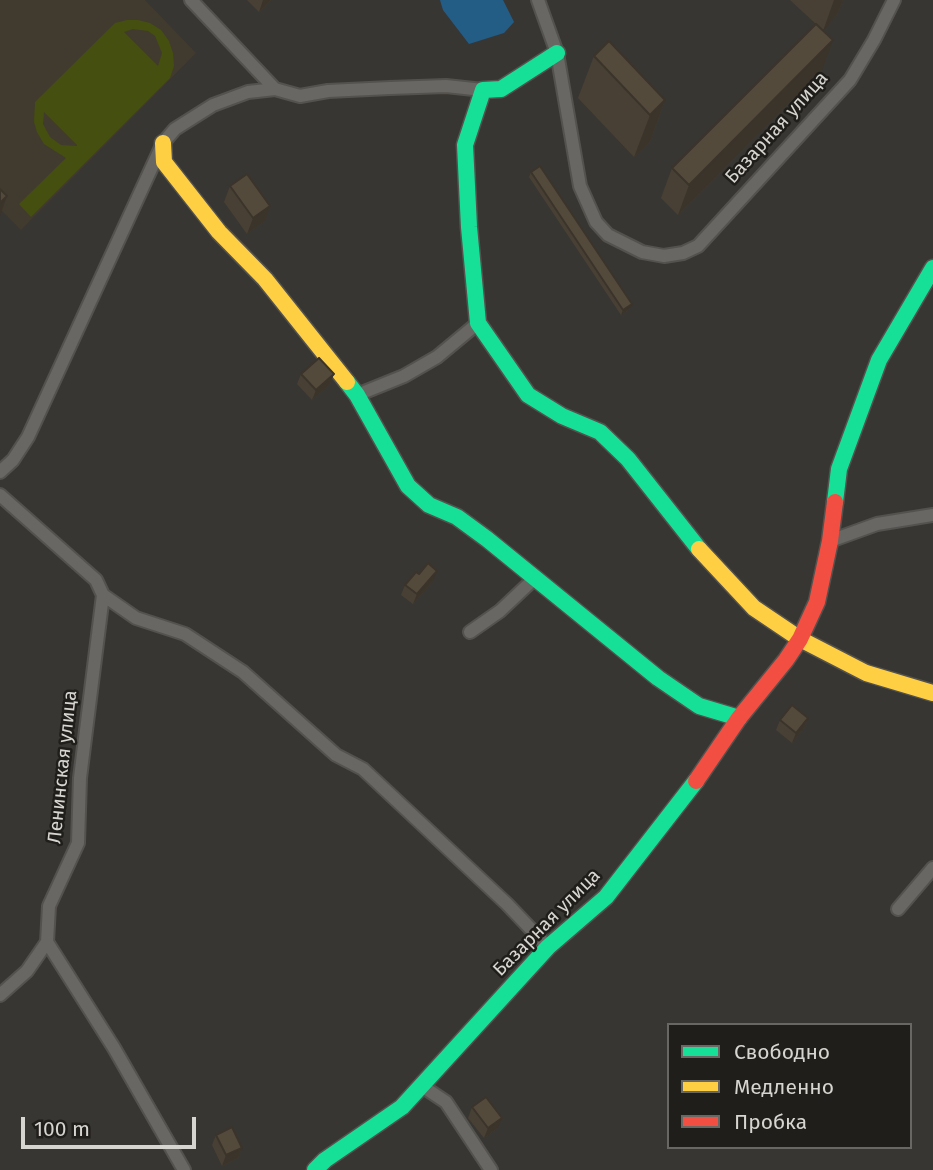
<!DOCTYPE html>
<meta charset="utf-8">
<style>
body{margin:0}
#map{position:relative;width:933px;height:1170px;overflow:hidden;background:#383632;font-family:"Fira Sans",sans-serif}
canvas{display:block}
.legend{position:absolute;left:667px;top:1023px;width:245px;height:126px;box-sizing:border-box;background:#201e1b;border:2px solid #696763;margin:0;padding:9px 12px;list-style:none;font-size:21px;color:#d7d5d0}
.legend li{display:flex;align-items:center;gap:14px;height:35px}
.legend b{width:35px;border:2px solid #696763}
.scale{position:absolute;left:21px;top:1117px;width:175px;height:32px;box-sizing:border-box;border:4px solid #d7d5d0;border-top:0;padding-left:9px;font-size:21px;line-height:24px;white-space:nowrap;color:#d7d5d0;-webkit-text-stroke:5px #201e1b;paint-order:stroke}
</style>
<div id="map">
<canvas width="933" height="1170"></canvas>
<ul class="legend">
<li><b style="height:9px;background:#16e098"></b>Свободно</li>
<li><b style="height:9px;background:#ffcf43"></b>Медленно</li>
<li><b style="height:9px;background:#f24e42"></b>Пробка</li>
</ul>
<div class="scale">100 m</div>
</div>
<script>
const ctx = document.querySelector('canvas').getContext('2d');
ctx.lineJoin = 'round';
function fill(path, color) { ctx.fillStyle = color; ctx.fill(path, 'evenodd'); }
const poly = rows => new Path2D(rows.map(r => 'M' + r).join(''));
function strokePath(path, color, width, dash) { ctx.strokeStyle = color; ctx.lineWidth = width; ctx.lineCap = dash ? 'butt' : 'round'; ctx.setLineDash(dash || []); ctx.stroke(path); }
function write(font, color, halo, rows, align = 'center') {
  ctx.font = font + ' "Fira Sans",sans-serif'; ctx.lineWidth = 5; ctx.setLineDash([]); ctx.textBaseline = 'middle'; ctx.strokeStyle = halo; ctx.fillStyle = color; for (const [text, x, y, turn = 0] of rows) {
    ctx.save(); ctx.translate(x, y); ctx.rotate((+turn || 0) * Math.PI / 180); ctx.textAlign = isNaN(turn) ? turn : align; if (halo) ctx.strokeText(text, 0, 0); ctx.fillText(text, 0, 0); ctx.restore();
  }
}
fill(poly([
 [0,0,145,0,196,53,21,230,0,209]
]), '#413b2f');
fill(poly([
 [127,20,138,20,150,23,161,30,169,41,173,53,174,66,170,78,31,217,19,204,66,158,44,144,37,132,34,122,35,102,115,23],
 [133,29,148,31,155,36,162,53,158,66,124,32],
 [44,112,77,145,77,146,61,145,50,137,43,124]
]), '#454f0f');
fill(poly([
 [440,0,503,0,514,22,504,33,469,44,443,10]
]), '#235d86');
const street = poly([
 [191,0,275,89],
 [538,0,557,53,580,186,596,222,608,235,642,252,664,256,683,253,698,246,850,80,874,40,894,0],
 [357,395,404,376,437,357,478,323],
 [0,472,13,460,28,437,163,143,175,129,213,105,248,92,275,89,300,96,328,91,390,88,446,86,483,90],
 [0,495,96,580,103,595,80,778,78,843,49,906,47,942,114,1048,184,1170],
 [830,541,877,524,933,515],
 [103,595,136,618,185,634,243,672,336,755,363,769,507,904,548,947],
 [470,632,500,611,535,578],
 [898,909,933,868],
 [0,995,27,971,47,942],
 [422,1086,446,1102,491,1170]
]);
const fast = poly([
 [557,53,501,89,483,90,465,145,469,227,478,323,528,395,562,416,600,432,628,459,699,549],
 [347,382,357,395,408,486,429,505,457,517,487,539,658,678,699,706,739,718],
 [835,502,839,469,879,360,933,268],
 [315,1170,325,1160,402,1107,548,947,606,897,696,781]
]);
const slow = poly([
 [163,143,164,162,219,232,265,279,347,382],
 [699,549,754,608,800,639,866,673,933,693]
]);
const jam = poly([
 [696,781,739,718,786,660,800,639,817,602,830,541,835,502]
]);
strokePath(street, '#54524e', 16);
strokePath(fast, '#54524e', 19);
strokePath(slow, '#54524e', 19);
strokePath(jam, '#54524e', 19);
strokePath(street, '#686764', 12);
strokePath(fast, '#16e098', 16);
strokePath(slow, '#ffcf43', 16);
strokePath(jam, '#f24e42', 16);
fill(poly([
 [247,0,271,0,259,12],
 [790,0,843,0,837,15,823,30,822,70,678,215,661,198,672,168,816,24],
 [594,56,665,100,650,142,634,157,578,98],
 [531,172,630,309,621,315,529,177],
 [230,186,265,221,247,234,224,202],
 [301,374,334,374,330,384,312,400,297,384],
 [419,574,433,581,413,604,401,595,405,585],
 [808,718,804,728,792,743,776,730,780,720],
 [472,1107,498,1128,484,1138,468,1118],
 [216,1135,242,1148,238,1158,222,1166,212,1145]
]), '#484034');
fill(poly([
 [263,0,271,0,259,12],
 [834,0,843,0,837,15,823,31],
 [833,40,822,70,678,215,689,185],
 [665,100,650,142,634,157,650,115],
 [7,196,0,216,0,203],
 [270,206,265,221,247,234,253,218],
 [632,304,630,309,621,315,623,310],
 [334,374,330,384,312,400,316,390],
 [437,571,433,581,413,604,417,594],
 [808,718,804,728,792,743,796,733],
 [502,1118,498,1128,484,1138,488,1128],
 [242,1148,238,1158,222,1166,226,1155]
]), '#3b342a');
const building = poly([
 [816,24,833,40,689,185,672,168,816,24],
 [609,41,665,100,650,115,594,56,609,41],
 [540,166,632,304,623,310,531,172,540,166],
 [247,174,270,206,253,218,230,186,247,174],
 [0,189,7,196,0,203,0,189],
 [319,358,334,374,316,390,301,374,319,358],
 [428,563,437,571,417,594,405,585,416,572,419,574,428,563],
 [792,705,808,718,796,733,780,720,792,705],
 [486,1097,502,1118,488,1128,472,1107,486,1097],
 [232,1127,242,1148,226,1155,216,1135,232,1127]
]);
fill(building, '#544a3c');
strokePath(building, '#3b342a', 2);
write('19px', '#d7d5d0', '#201e1b', [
 ["Базарная улица",777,128,-48],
 ["Ленинская улица",63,767,-84],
 ["Базарная улица",547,923,-45]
]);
</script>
